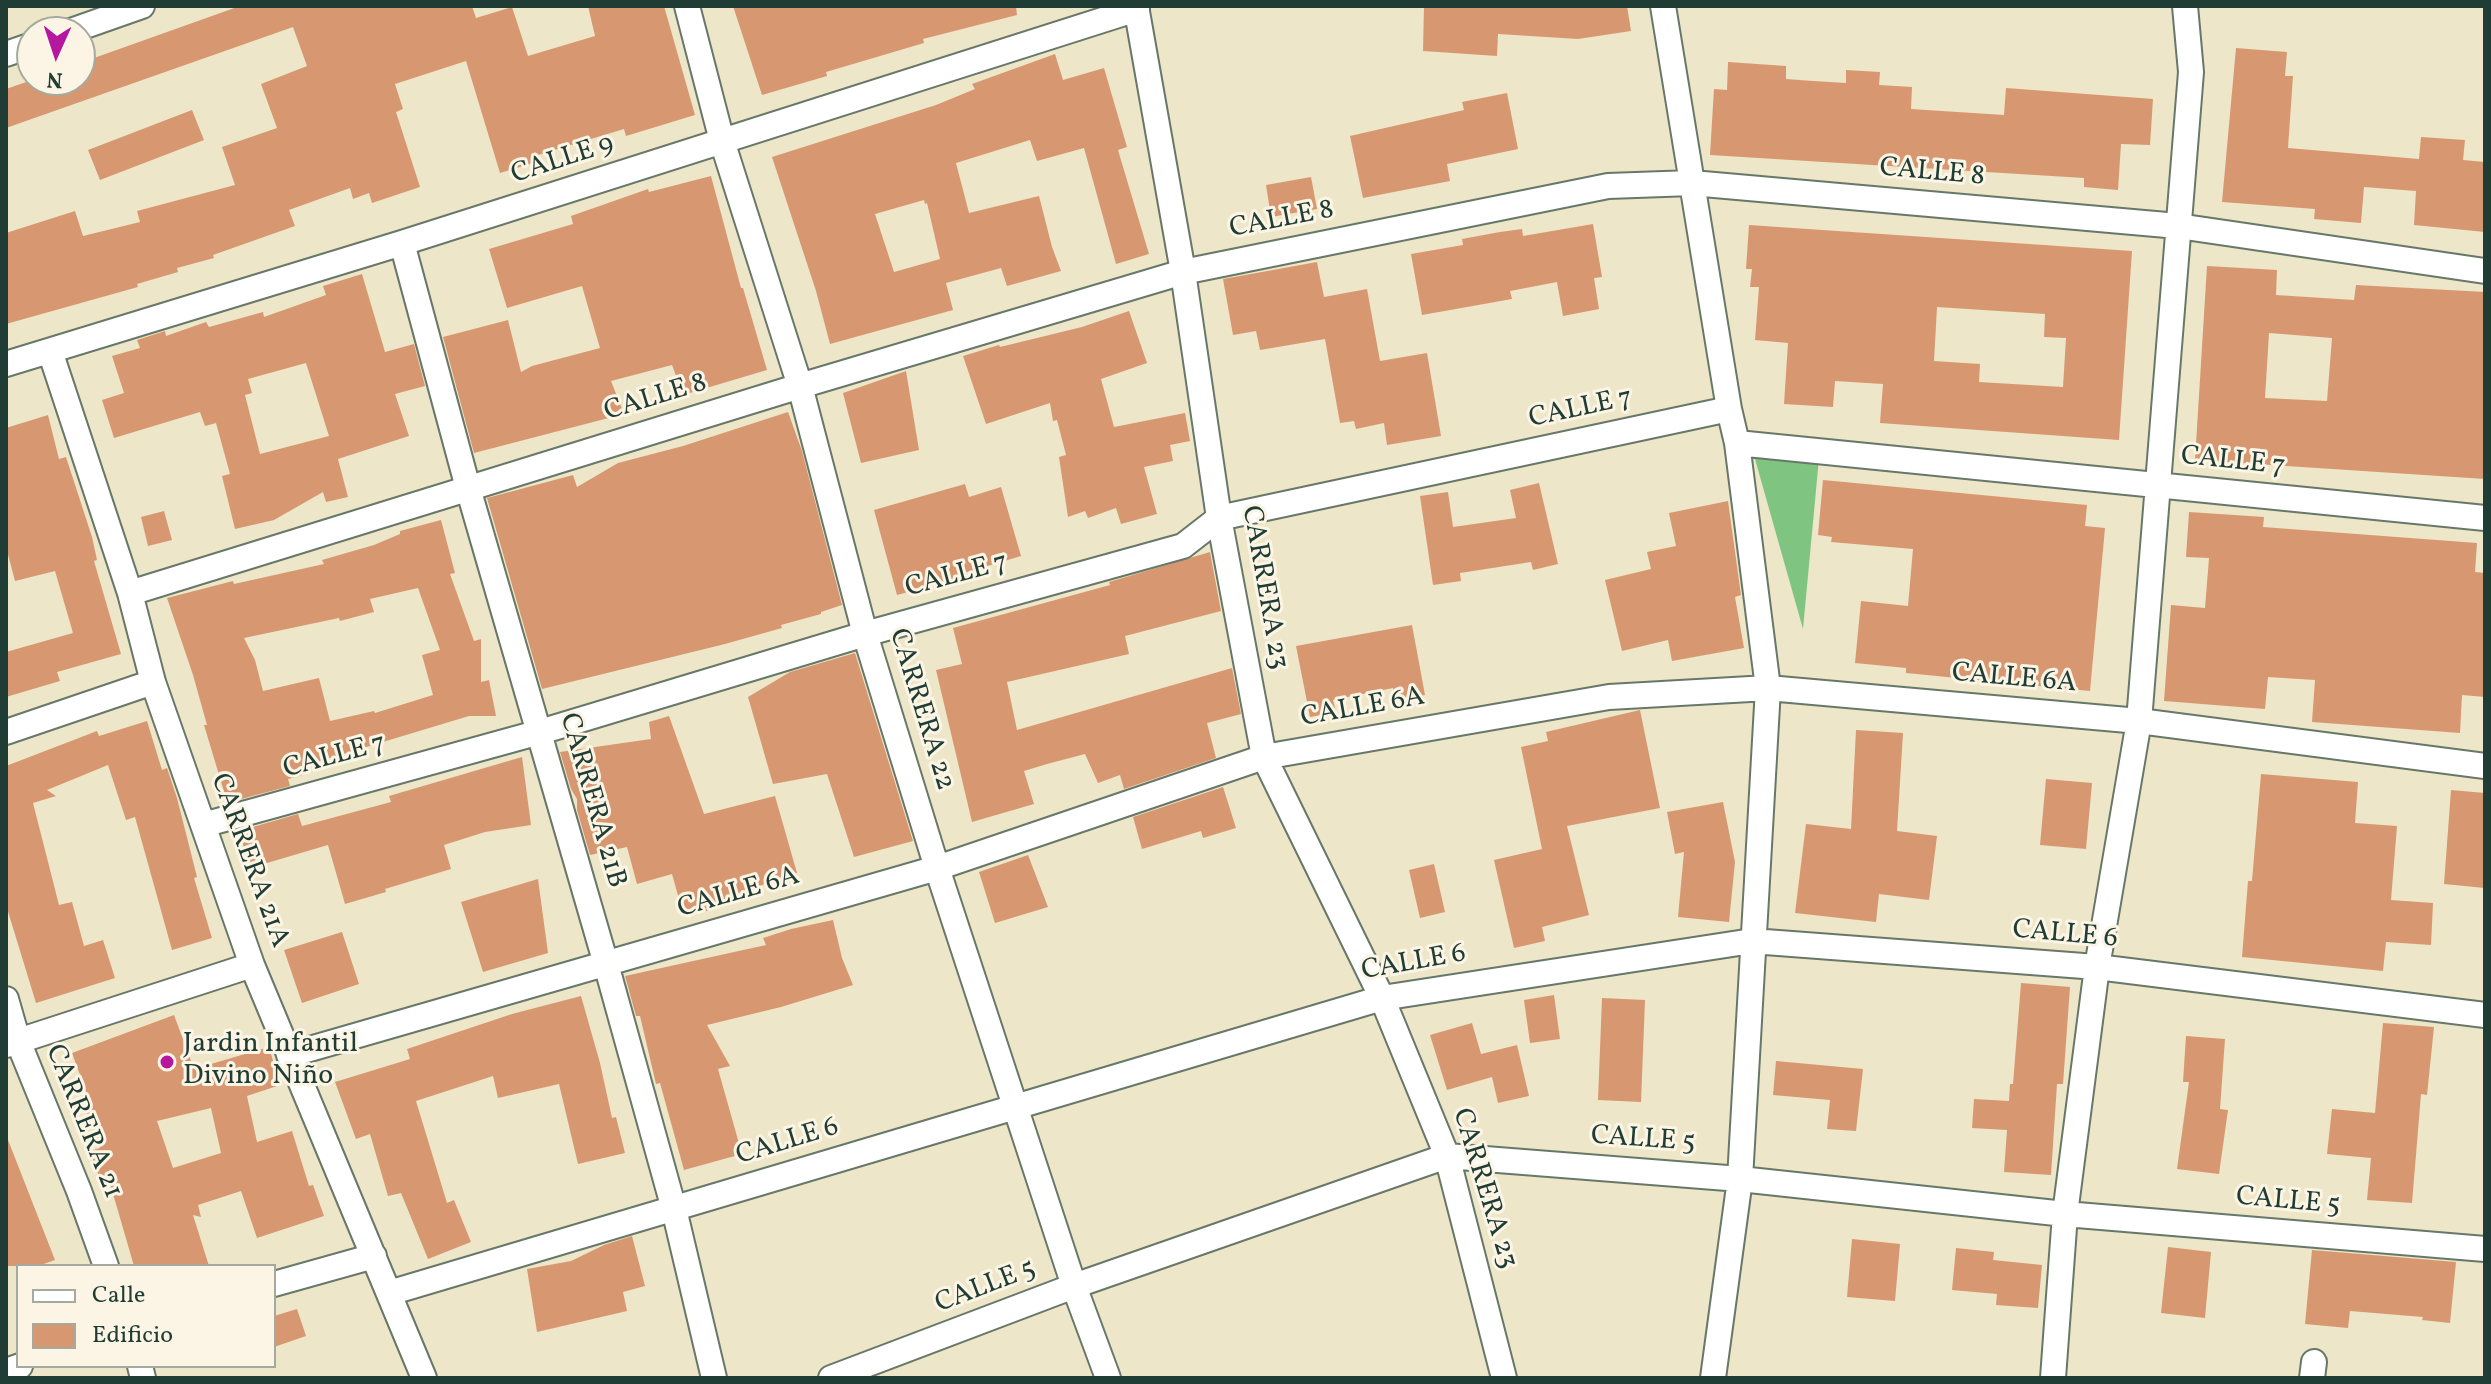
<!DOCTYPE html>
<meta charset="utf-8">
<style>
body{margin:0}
#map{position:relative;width:2491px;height:1384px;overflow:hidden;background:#ede6c8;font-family:Vollkorn,serif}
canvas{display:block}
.frame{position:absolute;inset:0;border:8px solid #1f3d34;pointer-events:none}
.legend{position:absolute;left:16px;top:1264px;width:260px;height:104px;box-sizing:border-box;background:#fcf5e5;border:2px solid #a4ab9e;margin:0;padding:10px 14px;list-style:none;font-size:24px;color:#1f3d34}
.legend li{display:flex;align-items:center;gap:16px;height:40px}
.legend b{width:40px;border:2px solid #a4ab9e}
.north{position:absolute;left:16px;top:16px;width:80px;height:80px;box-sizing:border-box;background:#fcf5e5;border:2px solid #a4ab9e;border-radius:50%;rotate:183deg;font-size:22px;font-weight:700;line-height:32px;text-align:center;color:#1f3d34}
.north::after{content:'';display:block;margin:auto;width:28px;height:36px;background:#b5179e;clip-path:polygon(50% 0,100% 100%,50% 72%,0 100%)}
</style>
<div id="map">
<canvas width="2491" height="1384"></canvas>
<div class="frame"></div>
<ul class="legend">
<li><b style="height:10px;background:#fff"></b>Calle</li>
<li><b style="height:22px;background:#d79871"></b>Edificio</li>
</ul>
<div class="north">N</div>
</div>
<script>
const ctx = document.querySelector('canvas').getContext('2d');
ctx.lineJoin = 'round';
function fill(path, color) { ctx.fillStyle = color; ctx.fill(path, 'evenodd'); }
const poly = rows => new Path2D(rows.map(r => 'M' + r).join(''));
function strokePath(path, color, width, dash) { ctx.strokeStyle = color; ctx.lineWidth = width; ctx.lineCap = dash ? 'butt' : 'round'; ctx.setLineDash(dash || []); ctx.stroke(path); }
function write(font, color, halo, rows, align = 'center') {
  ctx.font = font + ' Vollkorn,serif'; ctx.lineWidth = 6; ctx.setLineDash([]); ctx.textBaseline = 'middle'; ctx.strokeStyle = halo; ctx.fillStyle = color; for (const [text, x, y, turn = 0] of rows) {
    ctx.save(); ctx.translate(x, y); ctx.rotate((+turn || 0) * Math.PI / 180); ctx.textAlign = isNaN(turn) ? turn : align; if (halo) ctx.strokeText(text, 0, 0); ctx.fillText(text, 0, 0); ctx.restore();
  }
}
fill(poly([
 [1753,452,1819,458,1803,629]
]), '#7fc581');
fill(poly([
 [240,6,472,6,476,18,512,7,528,56,595,36,588,6,664,6,695,115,626,136,624,129,538,155,540,161,500,173,466,61,395,84,403,109,396,112,420,187,372,203,369,193,353,199,350,188,289,210,295,226,213,255,214,258,177,268,178,272,137,284,138,287,6,324,6,233,75,211,83,236,140,222,137,211,235,185,222,147,277,128,261,84,307,66,293,27,6,128,6,89,32,80,80,80,80,63],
 [733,6,1016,6,1017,15,923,39,924,43,826,72,827,76,762,95],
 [1424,6,1627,6,1631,31,1578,39,1498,34,1497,56,1423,51],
 [2236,48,2287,52,2285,76,2293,76,2288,148,2419,159,2421,137,2465,140,2463,160,2485,162,2485,232,2414,225,2416,191,2364,187,2361,223,2314,219,2315,209,2222,202],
 [1055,54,1063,80,1104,68,1127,147,1118,150,1149,254,1116,264,1084,148,1037,161,1030,140,956,163,969,213,1039,196,1052,247,1061,271,1007,286,1001,268,946,283,953,310,830,344,816,291,772,157,936,105,975,89,972,84],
 [924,200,925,204,927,203,940,259,894,272,875,214],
 [1728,62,1786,66,1786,79,1813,81,1846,83,1846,70,1880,72,1879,85,1912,87,1911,109,2004,115,2006,88,2153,99,2150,145,2121,144,2118,190,2084,187,2084,178,1710,155,1714,89,1727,90],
 [1507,93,1518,149,1447,164,1450,181,1363,198,1350,136,1464,110,1462,102],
 [192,110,204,140,100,180,88,150],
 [711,176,741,288,743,288,767,370,683,395,672,365,611,381,624,414,474,453,443,337,508,320,521,372,532,366,600,348,582,286,507,308,489,249,573,224,571,216,648,189,649,192],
 [1311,177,1317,209,1271,217,1266,185],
 [1593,224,1602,277,1594,278,1599,309,1563,316,1557,282,1510,291,1512,299,1422,315,1411,254,1463,245,1462,239,1500,232,1522,229,1523,236],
 [1749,225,2132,251,2119,440,1880,423,1883,384,1835,381,1833,407,1784,404,1788,343,1755,340,1759,287,1750,287,1752,269,1746,269],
 [1937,307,2045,314,2044,337,2066,338,2063,387,1979,382,1980,364,1934,361],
 [1317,262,1324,297,1367,289,1380,361,1427,353,1441,436,1387,445,1384,423,1356,429,1354,421,1340,423,1325,339,1260,350,1256,331,1233,335,1223,279],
 [2207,266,2277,270,2276,295,2354,300,2356,285,2485,292,2485,479,2195,460],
 [2269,333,2332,338,2327,401,2265,398],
 [362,274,385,352,414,344,425,386,395,394,409,436,338,459,348,497,326,502,323,492,274,520,235,529,222,476,230,474,216,423,205,426,200,412,114,438,102,400,124,393,112,356,140,348,137,340,165,331,166,336,206,322,209,327,263,312,264,317,326,295,323,286],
 [306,363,329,436,260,454,245,395,252,393,248,379],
 [1129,311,1147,363,1101,379,1114,427,1185,413,1190,441,1170,445,1173,461,1144,467,1157,514,1121,524,1116,508,1088,518,1085,511,1068,517,1059,457,1066,455,1057,420,1053,421,1050,403,986,424,963,356,999,345,1000,347,1082,327],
 [906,371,919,450,861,463,843,393],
 [788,412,802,451,842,605,821,612,821,614,781,625,782,628,725,644,542,689,487,498,573,475,577,487,618,463,683,446],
 [48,415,59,459,66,457,92,537,97,560,94,561,121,654,57,672,60,681,6,697,6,652,73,633,55,571,15,581,6,547,6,428],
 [1823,480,2087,505,2085,526,2105,528,2090,691,1906,673,1906,668,1855,663,1861,601,1908,606,1913,549,1831,542,1832,537,1818,535],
 [1539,483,1558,564,1533,570,1531,562,1460,573,1461,581,1433,585,1420,496,1448,492,1453,527,1516,518,1510,490],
 [965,484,969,497,1001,487,1021,556,964,573,965,577,897,595,874,510],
 [1728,501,1741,595,1735,597,1744,648,1672,661,1668,640,1622,651,1605,580,1651,569,1647,552,1676,546,1669,513],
 [164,511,172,540,148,546,141,517],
 [2189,512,2264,517,2263,527,2477,543,2475,572,2485,573,2485,697,2462,695,2460,733,2312,722,2315,680,2268,677,2265,709,2164,701,2171,605,2205,608,2209,558,2186,557],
 [441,520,455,573,450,574,474,641,481,639,481,682,489,680,496,716,469,716,300,767,302,775,288,779,290,786,230,802,229,797,226,798,204,725,207,725,193,675,167,598,233,581,234,584,324,564,322,560,374,545,400,534,400,531],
 [418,588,440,650,422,655,433,695,375,713,374,711,330,721,319,678,263,691,255,660,244,638,339,618,340,621,374,612,370,599],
 [1210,552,1221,611,1125,636,1129,654,1007,682,1017,730,1232,668,1241,714,1207,723,1216,758,1124,789,1120,775,1098,783,1085,754,1047,764,1024,771,1034,804,972,822,936,670,962,664,953,628,1110,585,1109,582],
 [1412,625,1425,695,1395,700,1393,688,1333,700,1336,712,1310,717,1296,646],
 [855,653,913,841,854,857,827,774,773,784,748,697,790,672],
 [1640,710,1660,808,1567,826,1589,915,1542,927,1545,941,1514,948,1494,860,1542,849,1521,747,1548,741,1546,732],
 [669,716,704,814,775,796,797,873,727,897,729,905,684,917,672,874,637,884,627,847,590,855,577,810,577,799,571,789,560,752,651,739,649,722],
 [147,721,162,770,167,768,177,798,197,877,194,878,212,938,172,950,135,817,126,820,108,765,47,790,56,796,33,803,59,905,72,902,84,946,103,940,115,978,36,1003,6,905,6,766,97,731,99,736],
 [1856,730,1903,733,1897,831,1937,836,1929,900,1879,894,1876,922,1795,913,1806,824,1851,829],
 [522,757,531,825,485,832,444,845,451,869,385,889,386,892,345,904,328,845,250,868,239,831,298,814,302,826,391,802,389,796],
 [2261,774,2358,782,2355,823,2397,826,2391,900,2433,903,2431,945,2386,942,2383,971,2242,957,2248,881,2252,881],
 [2046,779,2092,783,2086,849,2040,845],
 [1223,787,1236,828,1203,838,1201,831,1142,849,1133,817],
 [2451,790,2485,793,2485,888,2444,884],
 [1723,802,1735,862,1729,922,1678,917,1684,852,1675,854,1667,812],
 [1028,855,1048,907,995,923,979,872],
 [1434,864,1445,912,1420,918,1409,870],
 [538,879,548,953,483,972,461,902],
 [833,920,842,958,853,985,781,1007,707,1025,730,1066,718,1069,742,1154,684,1170,660,1083,656,1084,640,1016,636,1016,625,976,766,945,763,938,791,929],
 [342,932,359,984,302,1003,284,950],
 [2021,983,2070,987,2063,1084,2057,1084,2051,1175,2004,1172,2007,1130,1972,1128,1974,1099,2009,1101,2010,1084,2013,1084],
 [1554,995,1560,1039,1530,1043,1524,1000],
 [581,996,600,1063,612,1118,616,1117,625,1153,578,1164,559,1084,498,1098,493,1076,416,1101,447,1203,454,1200,471,1242,428,1259,401,1193,388,1196,370,1134,356,1139,335,1082,410,1059,407,1049,512,1014],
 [1602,998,1645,1000,1641,1102,1598,1100],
 [174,1015,194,1069,269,1047,280,1085,247,1096,257,1142,292,1131,309,1186,313,1185,324,1216,257,1238,241,1191,198,1205,201,1217,193,1215,209,1266,134,1266,109,1180,101,1182,90,1151,100,1148,85,1107,91,1105,72,1053],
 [211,1108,221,1153,173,1168,157,1121],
 [1472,1023,1481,1054,1517,1045,1529,1096,1498,1103,1492,1077,1447,1090,1430,1035],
 [2383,1023,2434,1027,2427,1095,2421,1094,2412,1203,2367,1200,2371,1158,2327,1154,2332,1109,2375,1113],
 [2186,1036,2225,1039,2220,1109,2228,1110,2219,1174,2177,1169,2189,1082,2183,1082],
 [1776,1061,1863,1069,1856,1131,1827,1129,1830,1100,1773,1095],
 [8,1140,55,1260,38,1266,6,1266,6,1141],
 [632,1236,645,1286,623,1292,627,1311,537,1332,527,1269,571,1261,604,1245],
 [1852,1239,1900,1244,1895,1301,1847,1297],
 [2168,1247,2211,1252,2205,1318,2161,1313],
 [1956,1248,1994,1252,1993,1260,2042,1265,2038,1308,1996,1305,1997,1294,1952,1290],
 [2312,1250,2456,1262,2450,1323,2422,1320,2423,1317,2350,1311,2348,1328,2305,1324],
 [297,1309,306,1336,274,1347,274,1316]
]), '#d79871');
const street = poly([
 [687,6,722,141,800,386,865,634,937,868,1074,1286,1108,1378],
 [1136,6,1183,272,1219,518,1264,757,1382,998,1447,1156,1504,1378],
 [1663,6,1729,409,1737,443,1768,688,1740,1179,1713,1378],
 [68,32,142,6],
 [6,54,32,45],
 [402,243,468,488,606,964,674,1209,714,1378],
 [50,351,130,593,153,682,252,965,424,1378],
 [6,364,402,243,1137,9],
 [1737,443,2485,518],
 [130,593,800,386,1183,272,1608,186,1692,183,2178,226,2485,271],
 [6,732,153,682],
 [203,825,540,732,865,634,1183,546,1219,518,1729,409],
 [6,999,18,1041,79,1191,106,1266],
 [6,1045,252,965],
 [289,1055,937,868,1264,757,1609,697,1768,688,2139,721,2485,766],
 [274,1284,374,1256],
 [389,1293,1382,998,1752,941,2097,967,2485,1015],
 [140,1366,143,1378],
 [6,1371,20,1366],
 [831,1378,1074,1286,1447,1156,1740,1179,2065,1214,2485,1249],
 [2053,1378,2065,1214,2097,967,2139,721,2191,72,2185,6],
 [2312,1378,2314,1362]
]);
strokePath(street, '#677868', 28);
strokePath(street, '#fff', 24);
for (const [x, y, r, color] of [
 [167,1062,8,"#b5179e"]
]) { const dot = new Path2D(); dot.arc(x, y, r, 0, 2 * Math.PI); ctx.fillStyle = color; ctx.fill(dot); strokePath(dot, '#fcf5e5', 3); }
write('28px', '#1f3d34', '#fcf5e5', [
 ["CALLE 9",563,161,-18],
 ["CALLE 8",1932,174,5],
 ["CALLE 8",1282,221,-11],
 ["CALLE 8",656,399,-17],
 ["CALLE 7",1581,410,-12],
 ["CALLE 7",2233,463,6],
 ["CALLE 7",957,577,-15],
 ["CARRERA 23",1263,588,80],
 ["CALLE 6A",2014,680,5],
 ["CALLE 6A",1363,709,-10],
 ["CARRERA 22",920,710,73],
 ["CALLE 7",335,758,-15],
 ["CARRERA 21B",591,801,74],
 ["CARRERA 21A",248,861,70],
 ["CALLE 6A",739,894,-16],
 ["CALLE 6",2065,936,5],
 ["CALLE 6",1414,964,-10],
 ["CARRERA 21",82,1122,68],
 ["CALLE 5",1643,1141,4],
 ["CALLE 6",788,1143,-17],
 ["CARRERA 23",1483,1189,73],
 ["CALLE 5",2288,1203,5],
 ["CALLE 5",986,1288,-21]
]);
write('28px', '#1f3d34', '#fcf5e5', [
 ["Jardin Infantil",183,1046],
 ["Divino Niño",183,1078]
], 'left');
</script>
